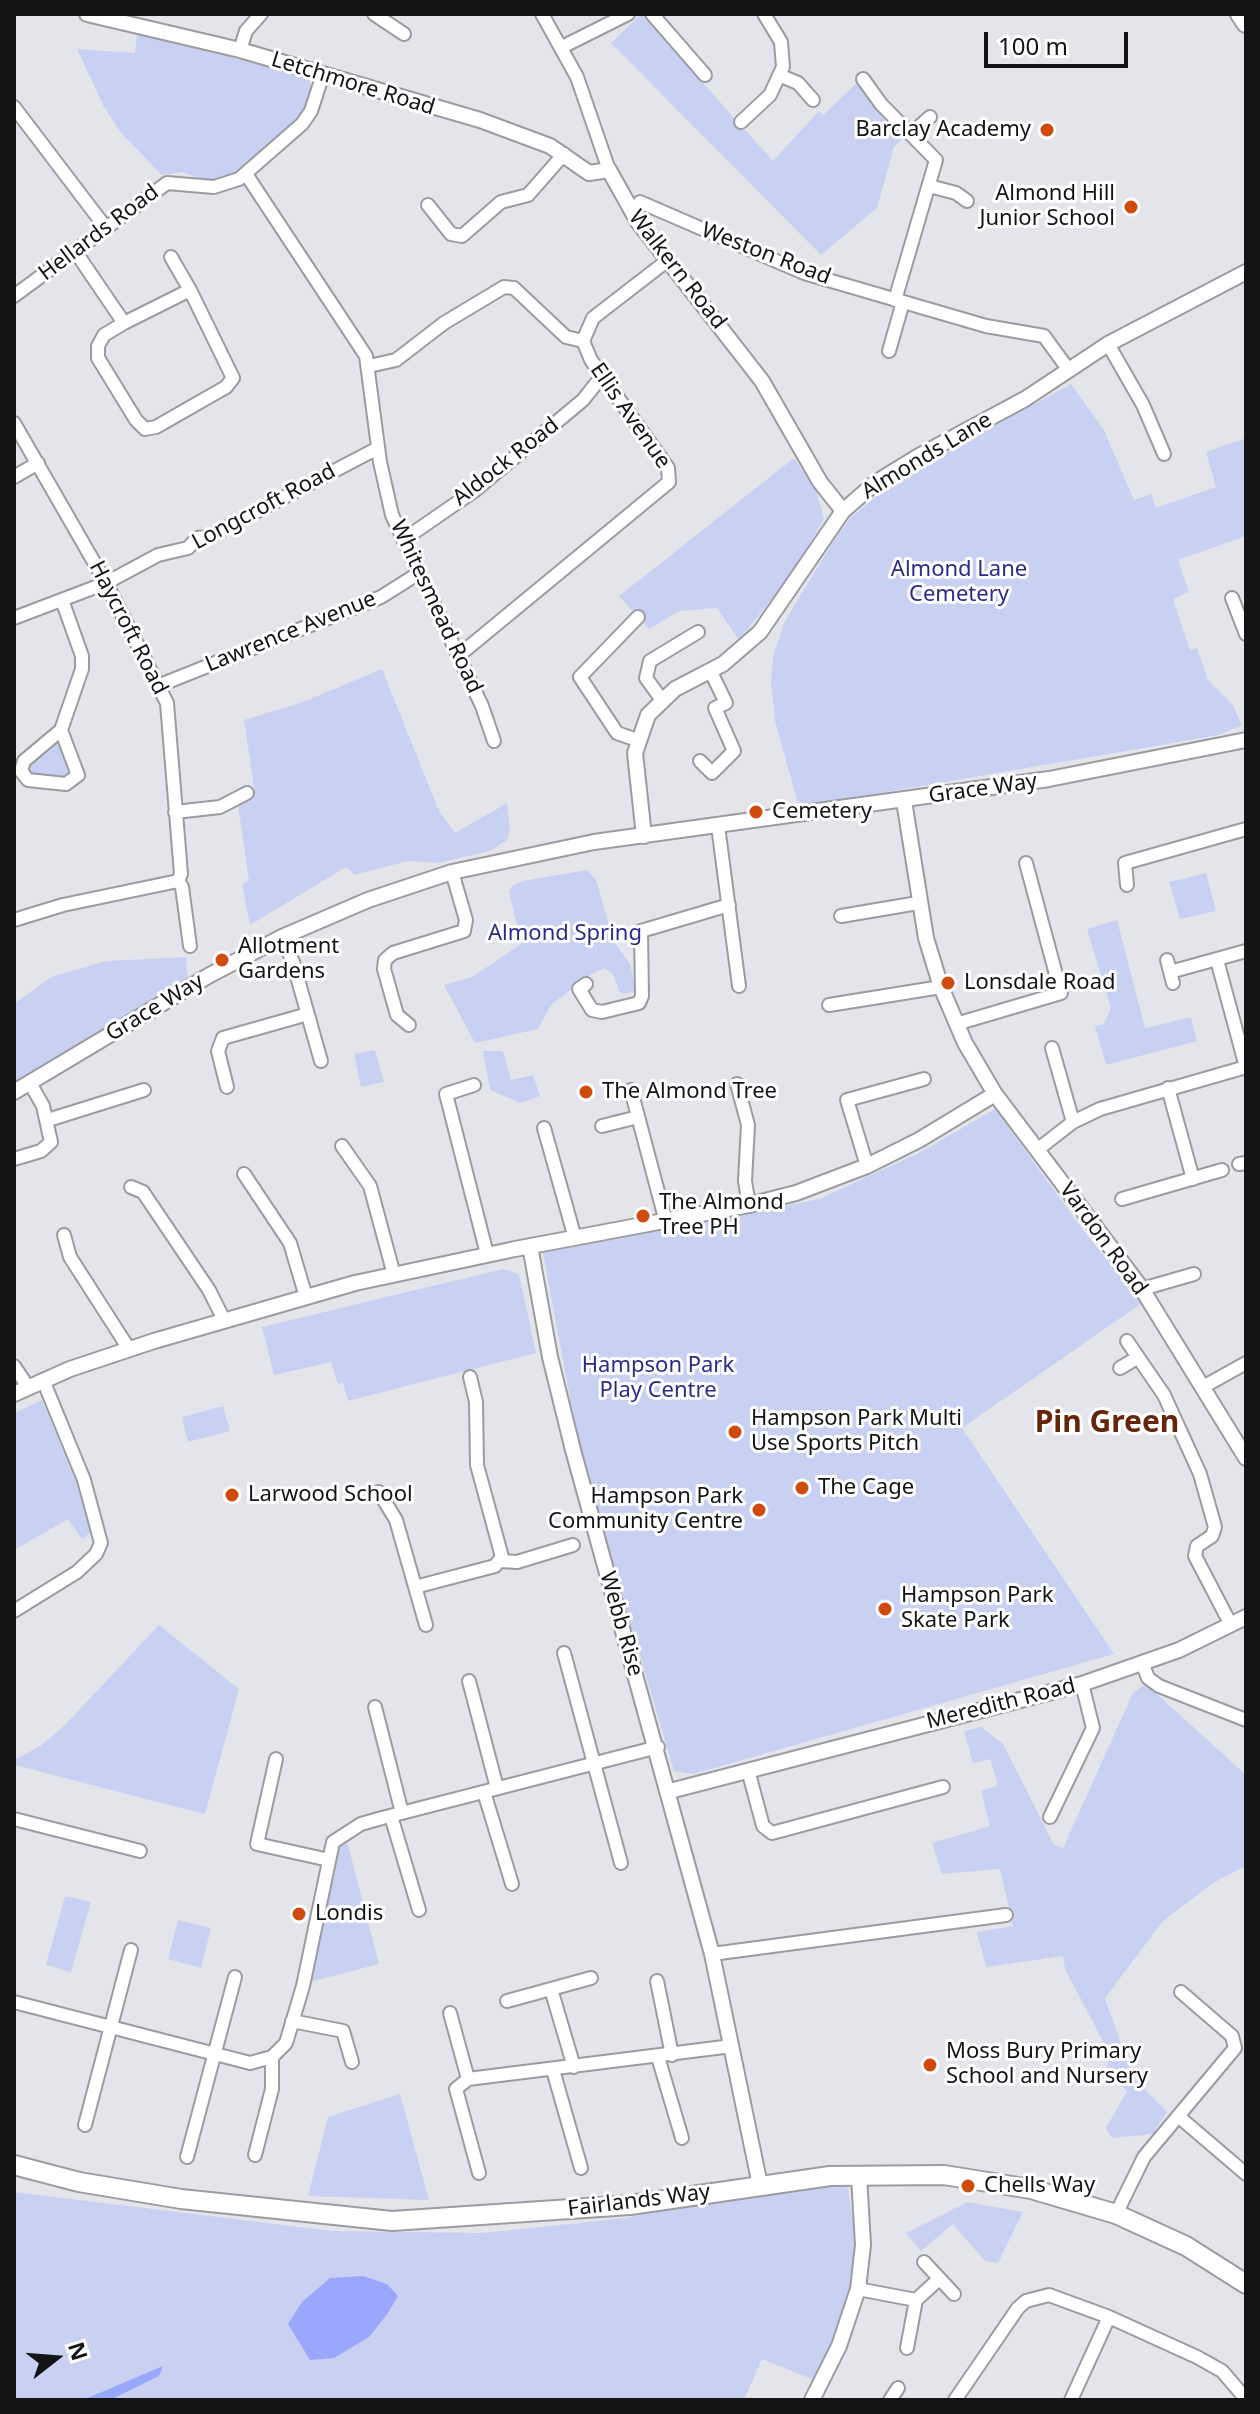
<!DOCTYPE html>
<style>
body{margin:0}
#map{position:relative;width:1260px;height:2414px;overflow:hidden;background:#e4e5eb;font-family:"Noto Sans",sans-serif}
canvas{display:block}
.frame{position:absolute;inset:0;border:16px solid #131416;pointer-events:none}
.north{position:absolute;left:16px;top:2318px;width:80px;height:80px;-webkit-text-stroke:6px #fff;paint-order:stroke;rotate:73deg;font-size:22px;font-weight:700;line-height:32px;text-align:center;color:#131416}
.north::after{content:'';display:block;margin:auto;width:28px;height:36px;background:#131416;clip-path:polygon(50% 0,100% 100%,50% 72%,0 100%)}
.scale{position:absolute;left:984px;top:32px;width:144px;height:36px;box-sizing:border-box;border:4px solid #131416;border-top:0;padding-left:10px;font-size:24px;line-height:28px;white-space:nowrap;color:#131416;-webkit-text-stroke:6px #fff;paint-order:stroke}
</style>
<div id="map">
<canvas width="1260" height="2414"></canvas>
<div class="frame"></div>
<div class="north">N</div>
<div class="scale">100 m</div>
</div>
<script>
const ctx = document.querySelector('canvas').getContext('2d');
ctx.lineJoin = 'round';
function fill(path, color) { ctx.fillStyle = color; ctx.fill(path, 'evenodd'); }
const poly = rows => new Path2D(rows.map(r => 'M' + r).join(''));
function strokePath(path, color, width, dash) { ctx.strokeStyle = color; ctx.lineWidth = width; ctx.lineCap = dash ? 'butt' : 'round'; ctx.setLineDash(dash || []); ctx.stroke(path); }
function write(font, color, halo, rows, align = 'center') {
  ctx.font = font + ' "Noto Sans",sans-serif'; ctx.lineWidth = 6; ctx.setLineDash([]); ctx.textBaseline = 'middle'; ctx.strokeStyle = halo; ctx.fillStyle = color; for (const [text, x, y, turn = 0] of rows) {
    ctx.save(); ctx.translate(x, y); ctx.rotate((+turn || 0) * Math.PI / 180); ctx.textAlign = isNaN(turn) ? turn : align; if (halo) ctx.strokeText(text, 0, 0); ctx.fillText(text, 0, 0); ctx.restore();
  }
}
fill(poly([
 [641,14,773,161,819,111,823,115,858,82,904,137,894,147,877,208,821,255,611,43],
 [137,32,309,78,312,89,306,109,297,121,232,175,213,180,202,180,183,172,162,175,122,134,104,107,77,49,135,53],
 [1071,384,1104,430,1134,500,1151,494,1156,508,1216,487,1206,452,1246,438,1246,536,1178,560,1189,592,1173,599,1190,650,1197,648,1208,680,1233,705,1242,725,1219,735,799,807,775,721,771,682,773,656,785,621,833,542,851,517,897,480],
 [794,458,816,490,824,519,791,575,739,640,717,608,679,611,649,629,619,596],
 [382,669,439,811,455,833,507,803,510,831,507,840,490,851,438,863,408,861,355,875,346,867,250,925,242,884,249,881,238,805,255,794,244,720,303,702],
 [60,739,74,771,69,779,31,777,25,765],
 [587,870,596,880,614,942,630,964,635,987,633,992,623,994,619,991,613,974,604,968,590,975,551,1005,538,1029,475,1043,444,985,472,977,521,944,509,891,512,886,523,881],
 [1206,873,1216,911,1180,919,1169,882],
 [1117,920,1145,1028,1191,1017,1197,1041,1106,1065,1095,1026,1104,1024,1111,1008,1087,929],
 [186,957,188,982,14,1085,14,1004,51,977,106,961],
 [375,1050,384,1082,361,1087,354,1054],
 [483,1051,503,1051,511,1080,533,1075,540,1096,520,1103,490,1090],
 [995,1109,1083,1230,1142,1303,962,1428,1114,1654,693,1774,674,1771,580,1451,543,1253,819,1199,921,1152],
 [503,1269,519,1274,536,1353,348,1401,343,1383,338,1384,331,1362,274,1375,262,1327],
 [42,1400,95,1529,82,1539,68,1519,14,1550,14,1413],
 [223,1406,230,1431,188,1442,182,1417],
 [159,1625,239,1689,205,1814,14,1765,14,1760,40,1746,64,1726],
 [1146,1684,1246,1775,1246,1866,1213,1883,1163,1921,1105,1998,1133,2077,1167,2112,1153,2134,1112,2138,1106,2128,1127,2091,1108,2074,1106,2047,1065,1969,1063,1956,986,1967,977,1932,1013,1926,1000,1869,942,1874,932,1843,990,1826,981,1791,998,1785,990,1759,973,1763,964,1731,981,1727,1003,1744,1054,1845,1063,1848,1133,1693],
 [347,1841,379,1964,310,1982,339,1847],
 [65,1896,91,1902,71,1972,46,1965],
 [178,1920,211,1928,201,1968,168,1959],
 [400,2094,429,2200,308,2196,328,2117],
 [840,2183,848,2188,858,2259,833,2345,814,2380,762,2359,744,2400,14,2400,14,2192,332,2231,482,2233,626,2218,755,2191],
 [967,2202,1023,2212,998,2263,985,2261,953,2224,921,2251,906,2233]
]), '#c9d1f2');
fill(poly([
 [363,2276,387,2284,398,2296,388,2313,369,2337,334,2358,310,2360,288,2324,302,2302,330,2278],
 [163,2366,159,2376,110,2400,83,2400]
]), '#99a7fd');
const minor = poly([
 [374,14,404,34],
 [542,14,577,77,609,170],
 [652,14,705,75],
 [562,47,628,14],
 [240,50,246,31,261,14],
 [781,76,798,83,813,100],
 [863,79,881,104,936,160,895,300],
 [14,107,106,228],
 [741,122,770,95,783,67,781,42,764,14],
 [912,133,930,117],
 [246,174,366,356,380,462,392,515,482,706,494,741],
 [929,186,956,193,967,201],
 [640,202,804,273,986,326,1044,336,1068,369],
 [428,205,451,234,462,236,501,202,528,195,564,154],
 [75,251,124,323],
 [171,257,190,290],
 [190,290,233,378,226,387,156,427,145,429,136,420,98,358,98,346,104,335,124,323,190,290],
 [14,296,167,183,214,187,239,179,302,124,311,111,323,74],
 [1108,344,1143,405,1164,454],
 [889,351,903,302],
 [369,366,396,360,444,323,504,287,514,288,566,337,583,341],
 [14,423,106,583,167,703,181,874,178,881,182,887,190,946],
 [14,477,38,463],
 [403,540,474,491,583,400,602,376],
 [1232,598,1246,634],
 [14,618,106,583,158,555,188,548,197,538,208,537,378,448],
 [458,656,669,482,668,468,591,360,583,341,593,318,668,260],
 [160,685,381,597,419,573],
 [662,700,646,678,650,661,698,632],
 [61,730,24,761,21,771,28,780,66,784,78,775,61,730,82,669,82,656,62,600],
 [637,740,617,733,580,677,638,617],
 [700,761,712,773,734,751,715,708,726,703,711,672],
 [175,812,220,807,247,793],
 [718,826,739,986],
 [1127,885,1125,863,1246,829],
 [841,916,918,903],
 [14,920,63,905,178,881],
 [282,937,293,962,321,1061],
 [1167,960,1173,983],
 [1217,960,1246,1067],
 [1170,972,1246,951],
 [586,984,579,989,592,1010,602,1012,639,1003,642,996,641,931,729,905],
 [829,1005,941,987],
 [956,1024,1061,993,1026,863],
 [409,1025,397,1015,384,969,385,960,393,953,464,931,466,920,452,872],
 [1052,1048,1073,1122],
 [737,1084,748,1125,745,1181,749,1205],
 [474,1085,446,1094,487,1254],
 [227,1087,218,1051,223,1038,308,1014],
 [1168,1088,1193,1179],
 [631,1090,666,1222],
 [48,1120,144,1090],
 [602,1126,638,1117],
 [544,1128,575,1238],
 [342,1146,370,1186,394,1275],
 [1037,1150,1073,1122,1100,1109,1246,1067],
 [14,1159,41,1151,51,1142,43,1106,30,1083],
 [1239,1164,1246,1163],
 [867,1166,847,1100,924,1079],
 [244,1174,290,1243,306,1297],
 [131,1187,143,1192,209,1290,224,1320],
 [1122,1199,1222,1170],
 [64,1235,70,1257,129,1349],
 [1142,1289,1194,1274],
 [1127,1341,1164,1395,1200,1474,1215,1527,1212,1536,1197,1546,1195,1556,1231,1625],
 [14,1366,28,1387],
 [1120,1368,1137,1358],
 [1203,1387,1246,1363],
 [379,1492,396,1520,426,1625],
 [501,1561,517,1562,573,1545],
 [415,1587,495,1566,502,1557,477,1465,476,1402,470,1377],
 [14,1611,77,1572,96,1554,101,1543,84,1480,43,1380],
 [564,1653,621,1863],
 [1143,1665,1148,1678,1159,1686,1246,1720],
 [469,1681,497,1788],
 [375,1707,402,1813],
 [276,1759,257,1844,329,1860],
 [748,1770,763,1826,772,1833,943,1787],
 [484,1792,512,1884],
 [391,1816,419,1910],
 [1050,1817,1093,1728,1082,1684],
 [14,1819,140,1851],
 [712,1954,1006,1915],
 [657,1981,672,2055],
 [551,1989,591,1978],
 [507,2001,551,1989,574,2067],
 [14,2002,250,2063,272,2057,286,2043,303,1986,333,1842,361,1824,382,1818,658,1747],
 [450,2013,468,2079,732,2046],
 [292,2021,343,2031,352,2062],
 [658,2057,682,2138],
 [553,2070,581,2168],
 [468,2079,456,2089,479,2173],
 [1178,2116,1246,2174],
 [85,2125,131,1950],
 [255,2155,272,2089,272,2057],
 [187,2157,235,1977],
 [1116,2214,1144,2157,1235,2048,1232,2036,1181,1992],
 [924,2262,954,2294],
 [858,2289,916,2300],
 [907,2348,916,2300,939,2279],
 [890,2400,898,2388],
 [955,2400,1018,2308,1026,2301,1049,2295,1109,2317,1197,2357,1222,2371,1246,2399],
 [1071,2400,1109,2317]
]);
const tertiary = poly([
 [87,14,240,50,480,120,550,146,589,173,609,170,638,222,762,381,820,482,843,511],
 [904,801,926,938,941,987,965,1043,995,1094,1142,1289,1246,1458],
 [644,836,635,753,648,715,675,689,723,664,760,632,843,511,875,483,919,456,1025,399,1108,344,1246,272],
 [14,1092,208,976,282,937,368,900,452,872,594,842,1049,779,1246,740],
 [530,1246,550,1357,573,1450,712,1954,760,2185],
 [14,1394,70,1369,154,1341,355,1283,515,1249,749,1205,796,1193,867,1166,919,1140,995,1094],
 [670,1791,1082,1684,1179,1650,1246,1617],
 [812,2400,839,2346,858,2289,863,2245,859,2176]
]);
const primary = poly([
 [1240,14,1246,23],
 [14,2165,79,2182,181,2199,392,2221,630,2205,830,2176,944,2175,1031,2189,1116,2214,1186,2246,1246,2284]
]);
strokePath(minor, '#9b9ca1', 16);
strokePath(tertiary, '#9b9ca1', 18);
strokePath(primary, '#9b9ca1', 22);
strokePath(minor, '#fff', 12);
strokePath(tertiary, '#fff', 14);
strokePath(primary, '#fff', 18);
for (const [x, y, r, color] of [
 [1047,130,8,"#d04a0c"],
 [1131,207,8,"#d04a0c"],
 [756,812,8,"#d04a0c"],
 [222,960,8,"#d04a0c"],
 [948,983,8,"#d04a0c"],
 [586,1092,8,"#d04a0c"],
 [643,1216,8,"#d04a0c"],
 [735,1432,8,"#d04a0c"],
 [802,1488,8,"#d04a0c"],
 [232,1495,8,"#d04a0c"],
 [759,1510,8,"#d04a0c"],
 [885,1609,8,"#d04a0c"],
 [299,1914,8,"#d04a0c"],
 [930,2065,8,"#d04a0c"],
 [968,2186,8,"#d04a0c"]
]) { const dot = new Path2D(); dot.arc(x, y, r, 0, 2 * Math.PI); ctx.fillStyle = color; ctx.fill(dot); strokePath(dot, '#fff', 3); }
write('22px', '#131416', '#fff', [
 ["Letchmore Road",353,84,17],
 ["Hellards Road",99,233,-37],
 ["Weston Road",766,254,21],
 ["Walkern Road",677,270,52],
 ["Ellis Avenue",630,416,55],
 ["Almonds Lane",927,456,-31],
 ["Aldock Road",506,462,-38],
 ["Longcroft Road",264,507,-28],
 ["Whitesmead Road",436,607,65],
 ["Haycroft Road",128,628,63],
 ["Lawrence Avenue",291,632,-22],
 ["Grace Way",983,789,-8],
 ["Grace Way",155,1008,-31],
 ["Vardon Road",1103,1239,54],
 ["Webb Rise",621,1624,74],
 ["Meredith Road",1001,1704,-14],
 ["Fairlands Way",639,2201,-7]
]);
write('22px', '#131416', '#fff', [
 ["Barclay Academy",1031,130,"right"],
 ["Almond Hill",1115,194,"right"],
 ["Junior School",1115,219,"right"],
 ["Cemetery",772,812],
 ["Allotment",238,947],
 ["Gardens",238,972],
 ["Lonsdale Road",964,983],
 ["The Almond Tree",602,1092],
 ["The Almond",659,1203],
 ["Tree PH",659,1228],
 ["Hampson Park Multi",751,1419],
 ["Use Sports Pitch",751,1444],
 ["The Cage",818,1488],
 ["Larwood School",248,1495],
 ["Hampson Park",743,1497,"right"],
 ["Community Centre",743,1522,"right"],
 ["Hampson Park",901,1596],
 ["Skate Park",901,1621],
 ["Londis",315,1914],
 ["Moss Bury Primary",946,2052],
 ["School and Nursery",946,2077],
 ["Chells Way",984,2186]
], 'left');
write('22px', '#2c2a8b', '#fff', [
 ["Almond Lane",959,570],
 ["Cemetery",959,595],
 ["Almond Spring",565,934],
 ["Hampson Park",658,1366],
 ["Play Centre",658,1391]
]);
write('bold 30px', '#66250b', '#fff', [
 ["Pin Green",1107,1423]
]);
</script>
